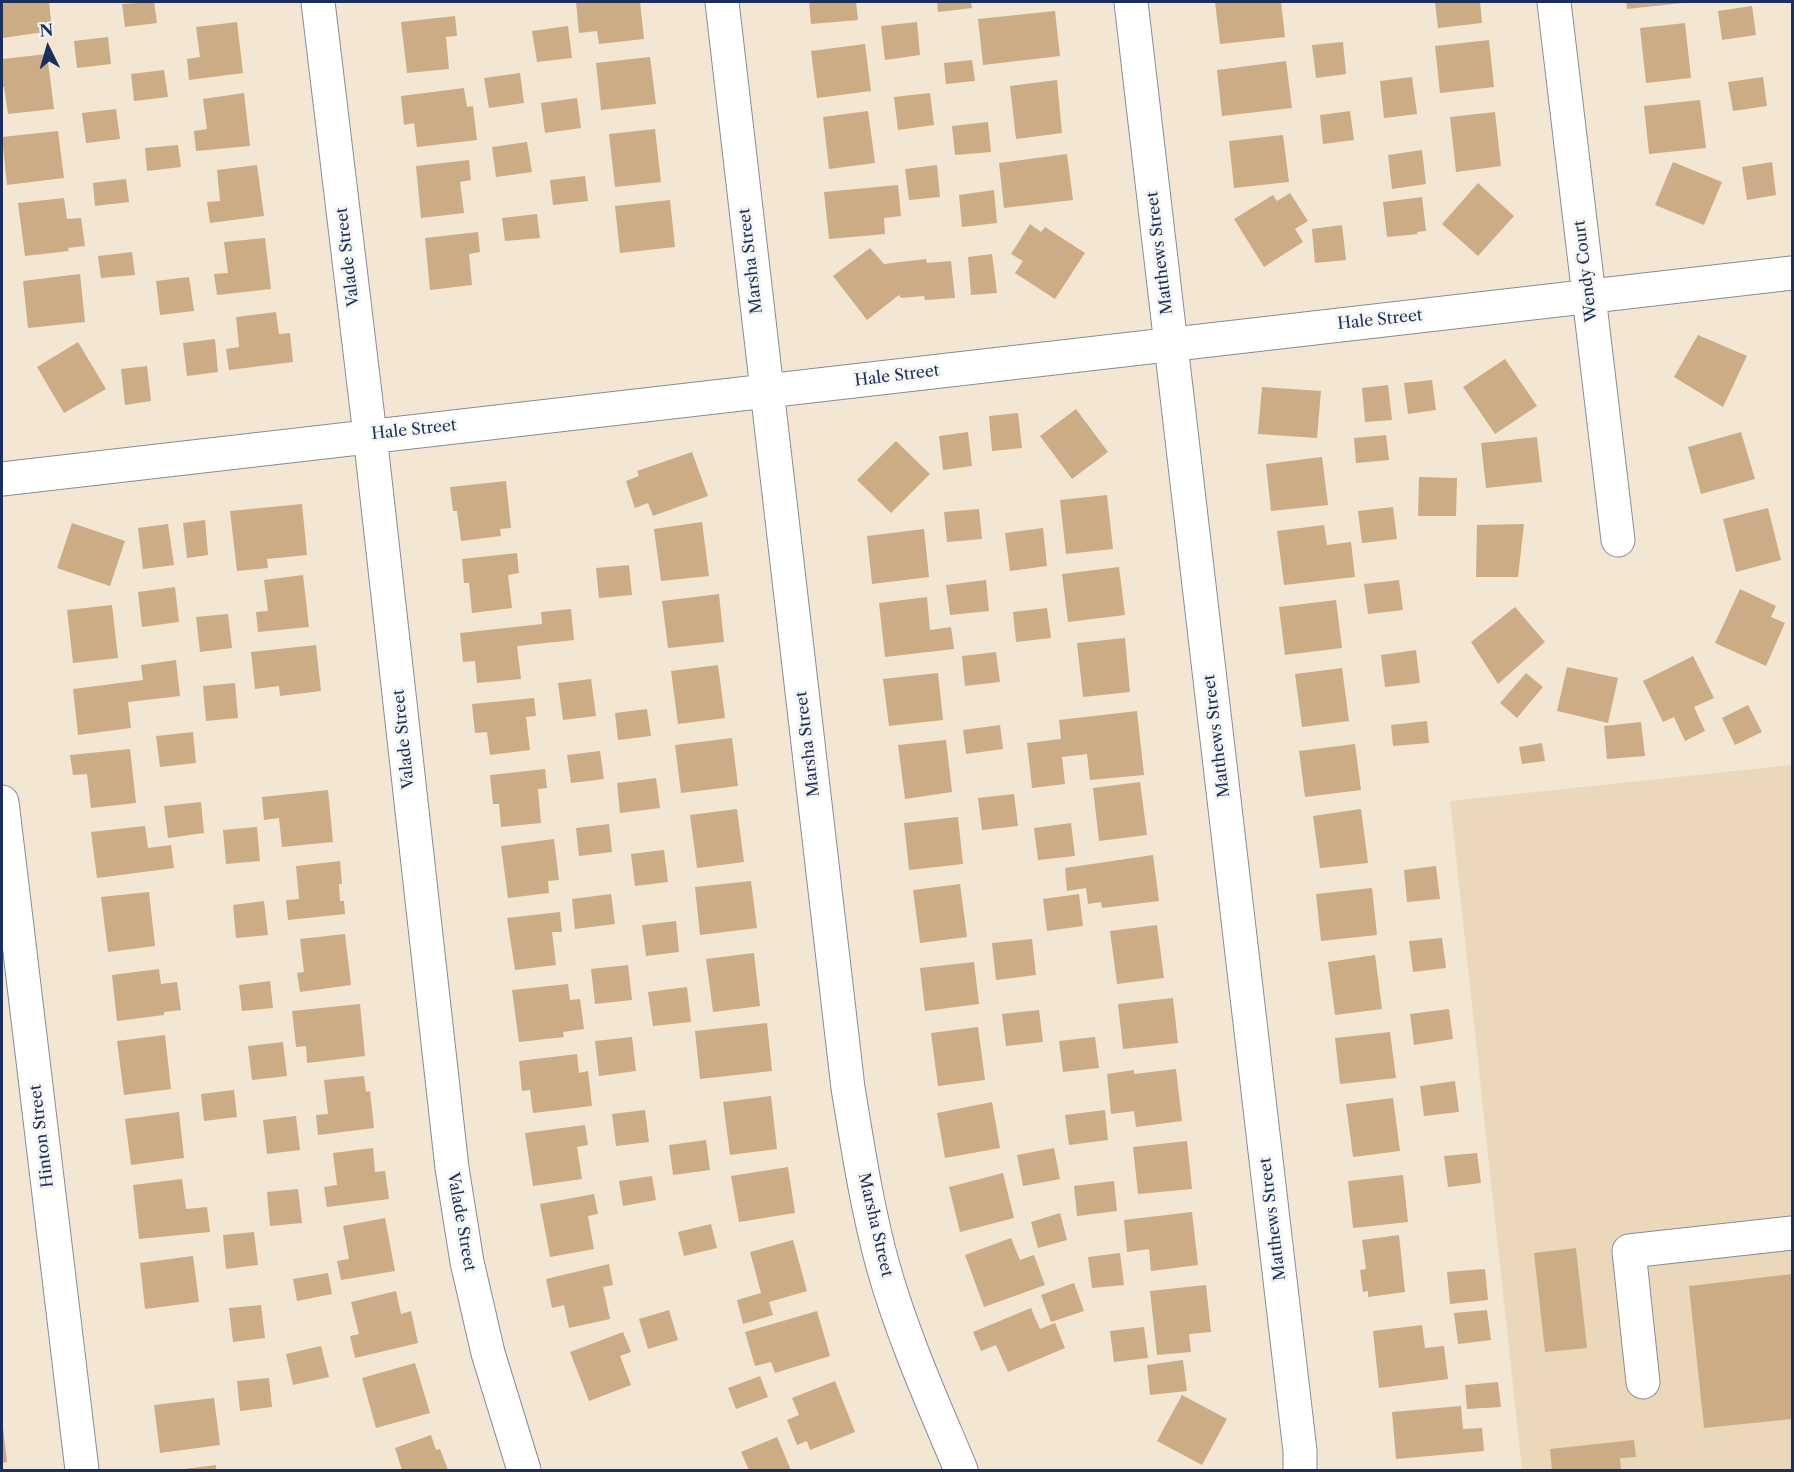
<!DOCTYPE html>
<style>
body{margin:0}
#map{position:relative;width:1794px;height:1472px;overflow:hidden;background:#f3e7d3;font-family:"Libre Caslon Text",serif}
canvas{display:block}
.frame{position:absolute;inset:0;border:3px solid #1b2f5e;pointer-events:none}
.north{position:absolute;left:18px;top:18px;width:60px;height:60px;-webkit-text-stroke:4px #f6f6f2;paint-order:stroke;rotate:355deg;font-size:16px;font-weight:700;line-height:24px;text-align:center;color:#1b2f5e}
.north::after{content:'';display:block;margin:auto;width:21px;height:27px;background:#1b2f5e;clip-path:polygon(50% 0,100% 100%,50% 72%,0 100%)}
</style>
<div id="map">
<canvas width="1794" height="1472"></canvas>
<div class="frame"></div>
<div class="north">N</div>
</div>
<script>
const ctx = document.querySelector('canvas').getContext('2d');
ctx.lineJoin = 'round';
function fillPath(path, color) { ctx.fillStyle = color; ctx.fill(path, 'evenodd'); }
function stroke(path, color, width, dash) { ctx.strokeStyle = color; ctx.lineWidth = width; ctx.lineCap = dash ? 'butt' : 'round'; ctx.setLineDash(dash || []); ctx.stroke(path); }
function drawText(font, color, halo, rows, align = 'center') {
  ctx.font = font + ' "Libre Caslon Text",serif'; ctx.lineWidth = 6; ctx.setLineDash([]); ctx.textBaseline = 'middle'; ctx.strokeStyle = halo; ctx.fillStyle = color; for (const [text, x, y, turn = 0] of rows) {
    ctx.save(); ctx.translate(x, y); ctx.rotate((+turn || 0) * Math.PI / 180); ctx.textAlign = isNaN(turn) ? turn : align; if (halo) ctx.strokeText(text, 0, 0); ctx.fillText(text, 0, 0); ctx.restore();
  }
}
const built = new Path2D(`
 M1792 765V1470H1522L1450 801Z`);
const building = new Path2D(`
 M2 2H49L52 31 2 38Z
 M154 2 157 23 125 27 122 4Z
 M576 2H640L644 39 599 44 597 31 579 33Z
 M809 2H856L858 20 811 24Z
 M937 2H971L972 8 938 12Z
 M1215 2H1281L1285 37 1220 44Z
 M1435 2H1480L1482 23 1438 28Z
 M1626 2H1683V3L1627 9Z
 M1752 6 1756 35 1722 40 1718 11Z
 M1055 11 1060 56 983 65 978 19Z
 M455 16 457 36 446 37 449 69 407 73 401 22Z
 M237 22 243 73 189 80 187 59 200 57 196 27Z
 M917 22 920 55 885 60 881 26Z
 M1685 23 1691 78 1646 83 1640 28Z
 M568 26 572 58 537 62 532 31Z
 M108 37 111 64 77 68 74 41Z
 M1489 40 1494 87 1440 93 1435 46Z
 M1343 42 1346 74 1316 78 1312 45Z
 M865 44 871 91 817 98 811 51Z
 M47 54 54 109 8 114 4 87H2V59Z
 M650 57 656 104 601 110 596 63Z
 M972 60 975 81 946 84 944 63Z
 M1286 61 1292 108 1222 116 1217 70Z
 M164 70 168 97 134 101 131 74Z
 M520 73 524 103 489 108 484 78Z
 M1412 77 1417 114 1384 118 1380 81Z
 M1763 77 1767 106 1733 111 1728 82Z
 M1057 80 1062 133 1016 139 1010 86Z
 M464 88 467 107 473 106 477 140 417 147 414 123 404 125 401 96Z
 M244 93 250 146 196 151 194 131 207 129 203 99Z
 M930 93 934 125 898 130 894 97Z
 M577 98 581 128 545 133 541 103Z
 M1700 100 1706 148 1649 154 1644 106Z
 M116 109 120 139 86 143 82 113Z
 M868 111 875 163 829 169 823 117Z
 M1350 111 1354 140 1323 144 1320 115Z
 M1495 112 1501 166 1456 172 1450 117Z
 M988 122 991 152 955 155 952 126Z
 M655 129 661 182 615 187 609 134Z
 M58 131 64 178 7 185 2 137Z
 M1283 135 1289 182 1234 188 1229 141Z
 M527 142 532 172 496 177 492 147Z
 M178 145 181 167 147 171 145 148Z
 M1422 150 1426 184 1392 189 1388 155Z
 M1067 154 1073 200 1004 208 999 163Z
 M469 160 471 180 460 182 464 213 421 218 416 166Z
 M1673 162 1722 182 1704 225 1655 205Z
 M1772 162 1776 195 1747 200 1742 167Z
 M257 165 264 216 210 223 207 202 220 201 217 170Z
 M937 165 940 197 909 200 905 169Z
 M585 176 588 201 553 205 550 180Z
 M126 179 129 202 95 206 93 183Z
 M1478 183 1514 216 1478 256 1442 224Z
 M898 185 901 216 884 218 885 234 829 239 824 192Z
 M994 190 997 223 962 227 959 195Z
 M1290 193 1308 221 1295 229 1303 242 1264 267 1234 219 1273 195 1277 201Z
 M1422 197 1426 231 1417 232 1418 234 1387 237 1383 202Z
 M64 198 67 219 81 218 85 246 68 248 69 251 25 256 18 203Z
 M670 200 675 247 620 253 615 206Z
 M537 214 540 238 505 241 502 218Z
 M1030 224 1041 232 1045 227 1085 253 1055 299 1015 273 1023 261 1011 254Z
 M1342 225 1346 260 1315 263 1312 229Z
 M478 232 480 252 469 254 472 285 430 290 425 238Z
 M265 238 271 289 217 295 214 274 228 273 224 242Z
 M870 248 884 264 926 259 927 263 951 261 955 298 925 300 924 296 901 298 899 295 867 320 833 276Z
 M132 252 135 275 101 278 98 256Z
 M992 254 997 293 971 295 968 257Z
 M80 274 85 322 28 328 23 281Z
 M189 277 194 311 160 315 156 281Z
 M276 312 279 334 290 333 293 362 229 370 226 349 239 347 236 317Z
 M1698 335 1747 356 1723 407 1674 377Z
 M215 339 218 372 187 376 183 343Z
 M78 342 106 389 64 413 37 367Z
 M1505 359 1537 406 1495 434 1463 387Z
 M147 366 151 401 125 405 121 369Z
 M1432 380 1436 410 1408 414 1404 383Z
 M1388 385 1392 420 1365 422 1362 388Z
 M1262 387 1321 391 1317 438 1258 434Z
 M1076 409 1108 452 1072 479 1040 436Z
 M1018 413 1022 448 992 451 989 416Z
 M968 432 972 466 943 470 939 436Z
 M1741 432 1755 479 1701 494 1688 447Z
 M1386 435 1389 460 1356 463 1354 438Z
 M1537 437 1542 482 1486 488 1481 443Z
 M896 441 930 474 891 513 857 480Z
 M692 452 708 496 653 516 648 503 635 508 626 481 639 476 637 471Z
 M1322 457 1328 505 1271 511 1266 464Z
 M1419 477 1457 478 1456 516H1418Z
 M506 481 511 528 500 529 501 536 461 541 457 511H453L450 487Z
 M1107 495 1113 549 1066 554 1060 500Z
 M302 504 307 555 267 559 268 568 237 571 230 511Z
 M1393 507 1397 539 1362 543 1358 511Z
 M1768 508 1781 560 1736 572 1723 519Z
 M979 509 982 539 947 542 944 512Z
 M205 520 208 555 187 558 183 523Z
 M702 522 709 576 661 581 654 529Z
 M72 523 125 541 110 586 57 568Z
 M168 524 174 565 143 569 138 528Z
 M1524 524 1518 577H1476L1477 525Z
 M1324 525 1327 545 1351 542 1355 577 1284 585 1277 531Z
 M1043 528 1047 566 1010 571 1005 533Z
 M924 529 929 577 872 584 867 536Z
 M517 553 519 573 508 575 512 608 472 613 469 583H464L462 559Z
 M629 565 632 595 599 598 596 568Z
 M1119 567 1125 615 1068 622 1062 574Z
 M303 575 309 627 258 632 256 612 268 611 264 580Z
 M986 580 989 611 950 615 946 585Z
 M1399 580 1403 610 1368 614 1364 584Z
 M175 587 179 622 142 627 138 592Z
 M1740 589 1776 606 1771 617 1785 623 1766 666 1715 643Z
 M719 594 724 642 668 648 662 601Z
 M927 597 930 630 951 627 954 649 885 657 879 603Z
 M1336 600 1342 648 1285 655 1279 607Z
 M112 605 118 658 73 663 67 610Z
 M1515 607 1545 642 1498 684 1471 642Z
 M1047 608 1051 638 1016 642 1013 612Z
 M571 609 574 640 517 646 521 679 477 683 475 661 463 662 460 633 542 624 541 612Z
 M228 614 232 648 200 652 196 617Z
 M1125 638 1130 692 1083 697 1077 643Z
 M316 645 321 691 280 696 279 686 255 689 251 652Z
 M1416 650 1420 683 1385 687 1381 655Z
 M996 652 1000 682 965 686 962 656Z
 M1693 656 1714 698 1694 707 1705 731 1685 741 1674 717 1663 722 1643 681Z
 M176 660 180 696 128 702 131 728 78 735 73 689 143 680 141 665Z
 M718 665 725 718 678 724 671 671Z
 M1567 667 1618 678 1608 723 1557 711Z
 M1342 668 1349 721 1302 727 1295 674Z
 M938 673 943 720 889 726 883 679Z
 M1526 673 1543 687 1517 718 1500 703Z
 M591 679 596 716 563 720 558 683Z
 M235 683 238 718 206 721 203 686Z
 M534 698 536 716 526 717 530 750 490 755 487 732 475 733 472 704Z
 M1748 705 1762 732 1735 745 1722 718Z
 M647 709 651 736 618 740 615 713Z
 M1137 711 1144 775 1090 780 1087 754 1062 757 1065 784 1032 788 1027 743 1061 739 1059 720Z
 M1427 721 1429 743 1393 746 1391 725Z
 M1641 722 1645 756 1607 759 1604 726Z
 M1000 725 1003 749 966 754 963 730Z
 M193 732 196 763 160 767 156 736Z
 M732 738 738 786 681 793 675 745Z
 M946 740 952 792 905 799 898 745Z
 M1542 743 1545 761 1522 764 1519 747Z
 M1355 744 1361 790 1305 797 1299 751Z
 M130 749 136 803 91 808 87 774 73 775 70 755Z
 M600 751 604 779 571 783 567 755Z
 M545 769 547 788 538 789 541 823 501 827 499 804H493L490 775Z
 M656 778 660 808 620 813 617 783Z
 M1140 782 1147 835 1099 841 1093 788Z
 M328 790 333 842 282 847 279 818 264 820 262 797Z
 M1014 794 1018 826 982 830 978 798Z
 M201 802 204 833 168 838 164 806Z
 M737 809 744 862 697 868 690 815Z
 M1361 809 1368 863 1320 868 1313 816Z
 M958 817 963 864 909 870 904 823Z
 M1071 823 1075 856 1038 860 1034 828Z
 M609 824 612 852 579 856 576 828Z
 M145 826 148 848 171 845 174 868 97 878 91 832Z
 M257 827 260 861 226 864 223 830Z
 M554 839 559 880 548 881 549 893 508 898 501 846Z
 M664 850 668 882 635 886 631 854Z
 M1153 855 1159 901 1102 908 1101 902 1088 904 1086 888 1067 891 1065 868Z
 M340 861 342 884H339L340 901H344L345 914 288 920 286 900 299 899 296 866Z
 M1436 866 1440 899 1407 902 1404 870Z
 M751 881 757 928 700 935 695 887Z
 M960 884 967 937 920 943 913 890Z
 M1372 888 1377 935 1321 941 1316 894Z
 M149 892 155 946 108 952 101 897Z
 M611 894 615 924 575 929 572 899Z
 M1079 894 1083 926 1047 931 1043 899Z
 M264 901 268 935 236 938 233 905Z
 M560 912 562 932H552L556 965 515 970 507 918Z
 M676 921 679 952 646 956 642 925Z
 M1157 925 1164 978 1117 984 1110 931Z
 M345 934 351 985 300 992 297 973 304 972 300 939Z
 M1442 938 1446 968 1413 972 1409 941Z
 M1032 939 1036 975 996 980 992 943Z
 M754 953 760 1006 713 1012 706 959Z
 M1375 955 1382 1009 1335 1015 1328 962Z
 M974 962 979 1004 925 1011 920 968Z
 M628 965 632 1000 595 1004 591 969Z
 M159 969 161 984 177 982 181 1010 164 1012V1015L117 1021 112 975Z
 M270 981 273 1008 242 1011 239 985Z
 M568 984 570 1000 580 999 584 1029 563 1032 564 1037 519 1042 512 990Z
 M687 987 691 1022 653 1026 648 992Z
 M1173 998 1178 1043 1123 1049 1118 1004Z
 M360 1004 365 1056 307 1063 306 1046 296 1047 292 1011Z
 M1449 1009 1453 1039 1414 1045 1410 1014Z
 M1039 1010 1043 1042 1006 1046 1002 1014Z
 M767 1023 772 1071 700 1079 695 1031Z
 M978 1027 985 1080 938 1086 931 1033Z
 M1390 1032 1396 1078 1340 1084 1335 1038Z
 M165 1035 171 1089 124 1095 117 1041Z
 M632 1037 636 1071 599 1076 595 1041Z
 M1095 1037 1099 1068 1063 1072 1059 1041Z
 M283 1042 287 1076 252 1080 248 1046Z
 M577 1054 579 1073 588 1071 592 1106 533 1113 530 1090 522 1091 519 1061Z
 M1176 1069 1182 1121 1136 1127 1134 1111 1111 1114 1107 1074 1134 1070V1074Z
 M364 1076 366 1092 370 1091 374 1128 318 1135 316 1115 328 1114 324 1080Z
 M1455 1081 1459 1112 1424 1116 1420 1086Z
 M234 1090 237 1117 204 1121 201 1094Z
 M771 1096 777 1149 730 1155 723 1102Z
 M1393 1098 1400 1151 1353 1157 1346 1104Z
 M992 1102 1000 1148 945 1158 937 1113Z
 M645 1110 649 1142 616 1146 612 1114Z
 M1105 1110 1108 1140 1069 1145 1065 1115Z
 M179 1112 184 1158 131 1165 125 1119Z
 M296 1116 300 1150 267 1154 263 1120Z
 M585 1125 588 1145 577 1147 582 1179 533 1186 525 1133Z
 M706 1140 710 1170 673 1175 669 1145Z
 M1187 1141 1192 1189 1138 1194 1133 1147Z
 M373 1148 375 1172 385 1171 389 1199 327 1207 324 1187 337 1185 333 1153Z
 M1054 1148 1060 1179 1023 1186 1017 1155Z
 M1477 1153 1481 1183 1448 1187 1444 1156Z
 M788 1167 795 1213 739 1222 731 1176Z
 M1003 1173 1014 1218 960 1232 949 1187Z
 M1403 1175 1408 1222 1353 1228 1348 1181Z
 M652 1176 656 1200 623 1206 619 1181Z
 M182 1179 186 1209 207 1207 210 1232 139 1239 133 1185Z
 M1114 1181 1117 1211 1077 1216 1074 1186Z
 M298 1189 302 1223 270 1226 267 1192Z
 M594 1194 598 1214 588 1216 594 1249 550 1257 540 1204Z
 M1192 1212 1198 1265 1151 1271 1149 1249 1127 1252 1124 1220Z
 M1060 1213 1067 1240 1038 1248 1031 1222Z
 M385 1218 395 1271 341 1280 337 1261 349 1259 343 1226Z
 M711 1224 717 1248 684 1256 678 1232Z
 M254 1232 258 1265 226 1269 223 1235Z
 M1399 1235 1405 1292 1368 1297V1291L1363 1292 1360 1270 1366 1269 1362 1240Z
 M1011 1238 1020 1260 1034 1255 1045 1285 984 1307 965 1255Z
 M793 1240 807 1291 769 1302 773 1315 743 1324 737 1300 761 1293 750 1252Z
 M1576 1248 1587 1348 1545 1352 1534 1253Z
 M1120 1253 1124 1285 1092 1288 1088 1257Z
 M193 1256 199 1302 145 1309 140 1263Z
 M609 1264 613 1285 603 1287 610 1319 569 1328 564 1305 552 1308 546 1279Z
 M1485 1269 1488 1300 1450 1304 1447 1272Z
 M328 1273 332 1294 297 1301 293 1279Z
 M1792 1274V1419L1704 1428 1689 1286Z
 M1074 1283 1084 1311 1051 1322 1041 1295Z
 M1206 1285 1211 1332 1189 1334 1191 1352 1157 1355 1150 1291Z
 M396 1291 401 1314 411 1311 418 1343 355 1358 350 1336 359 1334 351 1302Z
 M261 1305 265 1338 233 1342 229 1308Z
 M1031 1308 1040 1329 1055 1323 1065 1348 1008 1372 996 1345 981 1351 973 1332Z
 M669 1310 678 1340 648 1349 639 1319Z
 M1487 1310 1491 1340 1458 1344 1454 1313Z
 M817 1311 830 1356 775 1373 771 1362 755 1366 745 1332Z
 M1422 1325 1425 1348 1444 1346 1448 1379 1379 1388 1373 1331Z
 M1144 1327 1148 1358 1114 1362 1110 1331Z
 M623 1332 631 1352 620 1356 631 1385 589 1401 570 1352Z
 M321 1346 329 1377 293 1385 286 1354Z
 M1183 1360 1187 1391 1150 1395 1147 1365Z
 M415 1363 430 1413 376 1428 362 1378Z
 M760 1376 768 1397 736 1409 728 1388Z
 M269 1378 272 1407 240 1411 237 1381Z
 M835 1381 855 1432 810 1450 807 1441 797 1445 787 1420 799 1415 792 1398Z
 M1498 1382 1501 1407 1467 1409 1465 1385Z
 M1182 1395 1227 1419 1202 1465 1157 1441Z
 M214 1398 220 1445 160 1453 154 1405Z
 M1461 1406 1463 1429 1482 1428 1484 1451 1396 1459 1392 1412Z
 M2 1427H3L7 1462 2 1463Z
 M431 1435 436 1450 440 1449 448 1470H402L395 1448Z
 M777 1437 791 1470H749L741 1452Z
 M1634 1440 1636 1457 1620 1458 1621 1470H1552L1550 1449Z
 M216 1465V1470H184V1469Z`);
const minor = new Path2D(`
 M318 2 370 435 452 1168 467 1262 488 1353 524 1470
 M722 2 848 1088C858 1148 867 1208 883 1266 903 1337 933 1403 961 1470
 M1131 2 1300 1451V1470
 M1554 2 1618 540
 M2 479 1792 273
 M2 802 82 1470
 M1643 1382 1629 1251 1792 1233`);
const streetNames = [
 ["Matthews Street",1160,253,-97],
 ["Valade Street",348,257,-97],
 ["Marsha Street",751,261,-97],
 ["Wendy Court",1586,271,-97],
 ["Hale Street",1380,320,-6],
 ["Hale Street",897,376,-7],
 ["Hale Street",414,430,-6],
 ["Matthews Street",1217,736,-97],
 ["Valade Street",404,739,-96],
 ["Marsha Street",808,744,-97],
 ["Hinton Street",42,1136,-97],
 ["Matthews Street",1273,1219,-97],
 ["Valade Street",461,1222,80],
 ["Marsha Street",875,1225,77]
];
fillPath(built, '#ebd8ba');
fillPath(building, '#ccac84');
stroke(minor, '#878b98', 35);
stroke(minor, '#fff', 33);
drawText('16px', '#1b2f5e', '#f6f6f2', streetNames);
</script>
